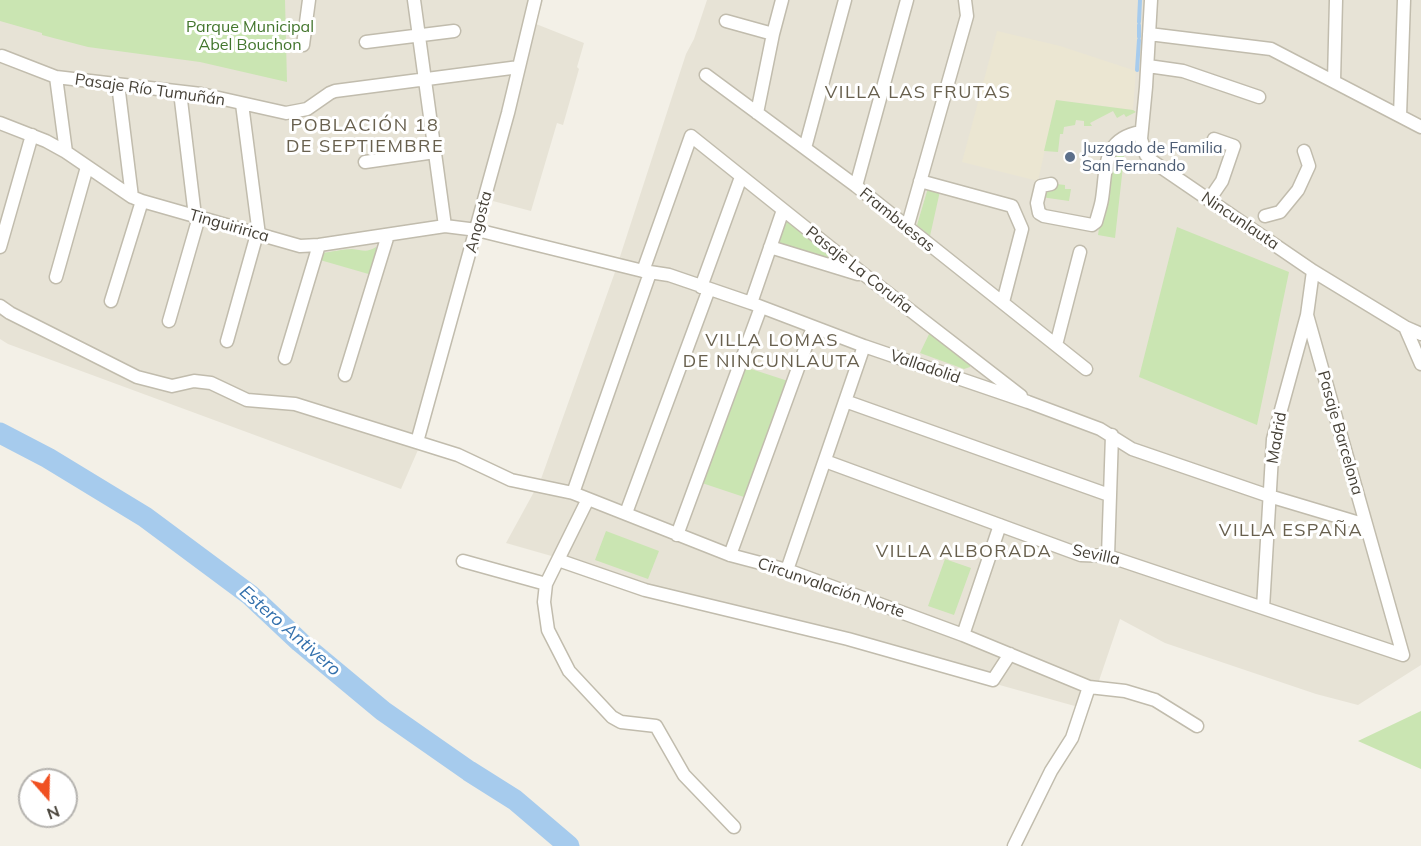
<!DOCTYPE html>
<meta charset="utf-8">
<style>
body{margin:0}
#map{position:relative;width:1421px;height:846px;overflow:hidden;background:#f3f0e7;font-family:Mulish,sans-serif}
canvas{display:block}
.north{position:absolute;left:18px;top:768px;width:60px;height:60px;box-sizing:border-box;background:#fff;border:2px solid #b5b3af;border-radius:50%;rotate:160deg;font-size:16px;font-weight:700;line-height:24px;text-align:center;color:#464137}
.north::after{content:'';display:block;margin:auto;width:21px;height:27px;background:#f05021;clip-path:polygon(50% 0,100% 100%,50% 72%,0 100%)}
</style>
<div id="map">
<canvas width="1421" height="846"></canvas>
<div class="north">N</div>
</div>
<script>
const ctx = document.querySelector('canvas').getContext('2d');
ctx.lineJoin = 'round';
function fillPath(path, color) { ctx.fillStyle = color; ctx.fill(path, 'evenodd'); }
function stroke(path, color, width, dash) { ctx.strokeStyle = color; ctx.lineWidth = width; ctx.lineCap = dash ? 'butt' : 'round'; ctx.setLineDash(dash || []); ctx.stroke(path); }
function drawText(font, color, halo, rows, align = 'center') {
  ctx.font = font + ' Mulish,sans-serif'; ctx.lineWidth = 6; ctx.setLineDash([]); ctx.textBaseline = 'middle'; ctx.strokeStyle = halo; ctx.fillStyle = color; for (const [text, x, y, turn = 0] of rows) {
    ctx.save(); ctx.translate(x, y); ctx.rotate((+turn || 0) * Math.PI / 180); ctx.textAlign = isNaN(turn) ? turn : align; if (halo) ctx.strokeText(text, 0, 0); ctx.fillText(text, 0, 0); ctx.restore();
  }
}
const residential = new Path2D(`
 M0 0H543L536 24 584 43 577 67 579 69 563 125 557 123 531 211 489 200 424 436 401 489 8 344 0 339Z
 M707 0H1421V665L1358 705 1316 694 1165 643 1120 619 1089 710 599 573 555 557 506 543 541 479 615 272 686 54 694 39Z`);
const education = new Path2D(`
 M997 31 1060 46 1136 71 1133 110 1056 100 1038 181 962 162Z`);
const green = new Path2D(`
 M0 0H285L287 82 200 62 88 47 42 35V33L0 21Z
 M1056 100 1133 110 1136 112 1126 117 1124 114 1117 118 1113 111 1090 123 1092 126H1084V121L1076 120 1075 125 1064 127 1063 134H1060L1058 152 1044 151Z
 M1126 139 1115 238 1098 235 1109 160Z
 M1056 184 1065 185V189H1071L1069 201 1041 197 1042 192 1052 190Z
 M928 188 940 191 930 236 917 225Z
 M789 221 829 252 827 260 781 244 779 240 785 222Z
 M1177 227 1289 272 1257 425 1139 377Z
 M376 247 377 254 372 275 320 260 322 253C331 252 343 249 352 249 362 250 367 253 376 247Z
 M930 332 970 364V367L964 369 920 353Z
 M742 366 788 381 747 498 699 482Z
 M606 531 659 551 648 579 595 560Z
 M945 559 971 568 954 615 928 606Z
 M1421 711V769L1358 741Z`);
const stream = new Path2D(`
 M1139 22 1140 0
 M1139 37V25
 M1137 70 1139 40`);
const river = new Path2D(`
 M0 433 48 458 145 517 250 595 300 642 383 711 469 771 515 800 569 846`);
const minor = new Path2D(`
 M414 0 445 226
 M1151 0 1146 87 1141 139 1146 155 1152 161 1313 271 1405 327 1421 334
 M726 21 773 34
 M1149 34 1271 49 1421 127
 M366 42 454 31
 M303 45 309 0
 M2 56 56 77 201 94 286 113 307 109 330 93 335 91 519 67
 M1148 66 1183 71 1259 97
 M706 75 856 186 1086 369
 M56 77 66 152
 M1334 81 1336 0
 M118 84 132 197
 M180 92 195 216
 M242 104 259 235
 M757 113 773 34 782 0
 M1400 116 1404 0
 M0 123 46 141 66 152 132 197 142 201 300 246 319 245 445 226 477 230 643 271 669 275 751 303 864 346 1028 402 1100 429 1132 449 1269 496 1366 525
 M805 148 845 0
 M365 162 435 152
 M920 181 1012 206 1022 229 1003 302
 M1051 184 1041 186 1037 203 1039 213 1044 216 1092 225 1096 222C1098 214 1101 206 1102 199 1107 166 1102 139 1141 132
 M856 186 907 0
 M1209 200 1222 181 1234 146 1214 139
 M1265 216 1280 212 1298 190 1309 166 1304 151
 M907 228 967 16 965 0
 M0 247 32 135
 M770 247 858 274
 M643 271 691 136 866 276 1021 396
 M56 277 87 167
 M701 287 741 177
 M111 301 142 201
 M751 303 783 210
 M0 306 10 313 137 377 172 386 194 381 211 383 247 400 295 404 458 455 511 480 573 493 730 555 787 570 963 635 1089 687 1125 691 1155 700 1197 726
 M1307 315 1403 655
 M169 321 199 217
 M1405 327 1421 364
 M227 341 257 234
 M1056 345 1080 252
 M285 358 319 245
 M345 375 388 235
 M845 401 1109 495
 M417 442 508 113 535 0
 M825 461 1081 555 1108 556 1403 655
 M573 493 650 273
 M588 499 546 584 544 602 548 630 569 671 612 717 621 722 656 726 684 775 734 827
 M626 513 709 289
 M677 535 761 307
 M730 555 813 327
 M1108 556 1112 435
 M558 560 645 590 848 639 993 680 1010 654
 M463 561 546 584
 M787 570 864 346
 M1263 608 1273 439 1307 315 1313 271
 M963 635 1000 525
 M1014 846 1051 771 1072 738 1089 687`);
const markers = [
 [1070,157,6,"#5c6f8a"]
];
const parkNames = [
 ["Parque Municipal",250,27],
 ["Abel Bouchon",250,45]
];
const streetNames = [
 ["Pasaje Río Tumuñán",150,90,8],
 ["Frambuesas",897,220,39],
 ["Nincunlauta",1240,221,34],
 ["Angosta",479,222,-75],
 ["Tinguiririca",229,226,16],
 ["Pasaje La Coruña",859,270,38],
 ["Valladolid",925,367,19],
 ["Pasaje Barcelona",1340,433,74],
 ["Madrid",1277,438,-80],
 ["Sevilla",1096,555,12],
 ["Circunvalación Norte",831,588,19]
];
const serviceNames = [
 ["Juzgado de Familia",1082,148],
 ["San Fernando",1082,166]
];
const neighbourhoodNames = [
 ["VILLA LAS FRUTAS",918,93],
 ["POBLACIÓN 18",365,126],
 ["DE SEPTIEMBRE",365,147],
 ["VILLA LOMAS",772,341],
 ["DE NINCUNLAUTA",772,362],
 ["VILLA ESPAÑA",1291,531],
 ["VILLA ALBORADA",964,552]
];
const waterNames = [
 ["Estero Antivero",290,631,41]
];
fillPath(residential, '#e7e3d6');
fillPath(education, '#ebe6d2');
fillPath(green, '#cae5b2');
stroke(stream, '#a6cbed', 4);
stroke(river, '#a6cbed', 21);
stroke(minor, '#c1bcad', 15);
stroke(minor, '#fff', 12);
for (const [x, y, r, color] of markers) { const dot = new Path2D(); dot.arc(x, y, r, 0, 2 * Math.PI); ctx.fillStyle = color; ctx.fill(dot); stroke(dot, '#fff', 2); }
drawText('16px', '#42752c', '#fff', parkNames);
drawText('16px', '#464137', '#fff', streetNames);
drawText('16px', '#4e5e75', '#fff', serviceNames, 'left');
ctx.letterSpacing = '1.5px';
drawText('18px', '#68604e', '#fff', neighbourhoodNames);
ctx.letterSpacing = '0px';
drawText('italic 18px', '#3471ad', '#fff', waterNames);
</script>
